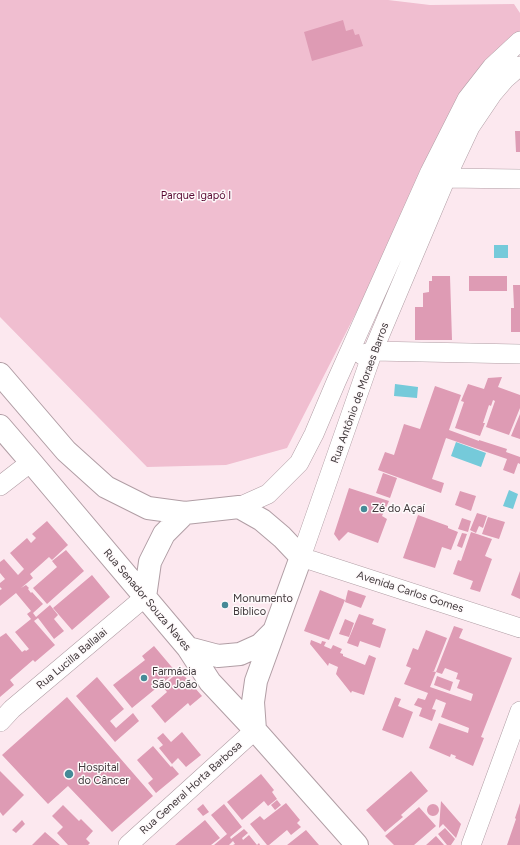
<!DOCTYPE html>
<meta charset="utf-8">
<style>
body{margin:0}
canvas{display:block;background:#fce8ef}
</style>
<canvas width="520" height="845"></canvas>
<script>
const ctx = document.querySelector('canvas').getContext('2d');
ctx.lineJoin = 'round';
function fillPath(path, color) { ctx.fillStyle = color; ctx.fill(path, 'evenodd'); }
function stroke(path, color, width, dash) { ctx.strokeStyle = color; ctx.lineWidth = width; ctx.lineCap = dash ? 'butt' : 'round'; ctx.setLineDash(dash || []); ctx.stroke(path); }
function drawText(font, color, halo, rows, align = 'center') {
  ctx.font = font + ' Figtree,sans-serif'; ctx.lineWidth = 3; ctx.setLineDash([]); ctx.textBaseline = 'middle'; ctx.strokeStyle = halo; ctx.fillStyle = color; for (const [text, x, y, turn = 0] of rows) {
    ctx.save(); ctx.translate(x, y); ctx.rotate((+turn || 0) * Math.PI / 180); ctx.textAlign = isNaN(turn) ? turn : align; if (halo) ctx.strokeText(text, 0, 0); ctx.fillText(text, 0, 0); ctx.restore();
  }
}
const green = new Path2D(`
 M0 0H388L430 5 514 4 520 13V32L503 50 406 215 287 448 226 465 147 467 0 317Z`);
const water = new Path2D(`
 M494 245H508V258H494Z
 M395 384 418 387 417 398 394 396Z
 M456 442 486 453 481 467 451 456Z
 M509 490 518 494 513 509 503 506Z`);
const building = new Path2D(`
 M343 20 346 31 353 29 355 35 359 34 363 46 312 61 304 32Z
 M515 131H520V152H516Z
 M432 276H450L452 340H415V307H423V293L429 292V281H432Z
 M469 276H507V291H469Z
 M513 285H520V332H511V308H514Z
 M502 377 498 387 520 395V408L509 435 486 427 495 401 493 400 491 406 489 405 483 423H485L480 436 455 428 464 402 461 401 468 384 484 389 488 378Z
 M435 386 461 395 449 430 479 441V440L507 449 506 452 520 457V464L518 463 514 474 503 470 507 459 446 438 432 479 444 483 441 493 378 470 385 452 394 455 404 424 420 429Z
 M520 414V439L511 436Z
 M383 473 397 478 390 498 376 493Z
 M349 488 389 501 382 516 387 519 378 543 348 532 339 541 334 534Z
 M460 491 476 496 471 511 455 505Z
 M477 513 487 516 483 528 479 526 476 533 470 530Z
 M418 515 448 526V528L458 532 451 550 442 547 435 568 403 558Z
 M488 517 505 522 499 539 482 534Z
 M462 518 471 521 468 532 458 529Z
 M47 521 68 545 52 560 49 557 30 574 33 578 21 588 26 585 29 588 28 589 31 593 32 592 43 604 33 613 36 617 50 605 58 615 54 619 64 631 54 639 38 618 34 621 55 645 35 662 33 660 10 680 14 685 0 697V637L6 633 22 652 25 650 26 651 29 649 15 632 31 619 27 614 31 611 16 593 0 606V590L2 589 0 587V583L5 579 0 573V562L4 559 18 575 24 569 10 553 27 538 31 543 36 538 32 534Z
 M471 532 492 539 485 556 492 559 480 592 470 589 473 581 453 574 458 560 461 561Z
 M462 533 467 534 462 548 457 546Z
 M66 550 84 571 47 604 33 588 57 567 52 561Z
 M520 571V599L511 595Z
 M92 575 110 597 72 630 53 608Z
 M320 590 345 600 329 640 304 631Z
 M348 590 366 596 361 608 345 602Z
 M359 614 374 619 372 624 386 629 380 648 360 641 358 647 347 643Z
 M345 619 354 623 349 637 339 634Z
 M454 626 463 629 459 638 512 658 481 737 484 738 473 766 455 758 456 756 451 754 450 757 429 748 439 723 468 733 469 728 441 717 446 703 436 699 432 709 436 710 432 721 419 716 422 708 414 705 418 698 425 700 428 693 404 684 411 668 406 666 413 648 418 650 426 630 447 638 434 671H432L436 672 430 687 471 701 473 694 457 688 460 680 456 679 458 673 445 668 442 674 436 672Z
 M311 640 321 644 322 641 326 642 324 646 331 649 333 645 342 649 340 653 343 654V656L365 665 369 655 376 658 364 695 352 691 351 693 336 674 338 667 329 663 328 666 310 644Z
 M154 646 176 672 132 708 113 685 145 660 142 656Z
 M180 671 202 696 190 706 188 703 165 723 151 706 167 692 162 686Z
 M437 676 453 682 450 691 434 685Z
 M97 677 124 709 110 721 116 728 133 713 139 721 115 742 76 696Z
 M67 697 153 796 112 832 68 786 48 804 2 755Z
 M395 697 401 699 398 706 413 712 403 738 382 730Z
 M182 732 201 755 186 767 178 758 172 764 159 748 163 745 157 738 163 733 171 742Z
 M153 746 171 767 172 766 179 774 156 793 148 783 153 779 137 760Z
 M0 771 24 795 3 816 0 812Z
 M411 771 428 791 401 815 403 817 385 832 366 810Z
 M261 774 274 790 272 792 277 799 268 806 264 801 242 820 227 802Z
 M277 800 281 805 275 810 271 805Z
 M441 801 461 824 456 838 443 824 439 828Z
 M286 803 300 820 297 823 301 827 291 835 287 830 269 845H267L250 824 260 816 264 820Z
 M520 803V845H507L516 819 515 818Z
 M427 810a6 6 0 1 1 12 0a6 6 0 1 1-12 0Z
 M203 804 209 812 203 816 197 809Z
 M224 804 242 827 230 837 231 839 244 829 248 833 242 838 243 840 249 835 257 845 259 843 260 845H233L235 844 233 841 229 845H214L227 834 211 815Z
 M63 805 79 821 81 819 93 831 86 839 90 843 88 845H68L57 833 63 827 52 816Z
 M419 807 436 826 414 845H394L385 836Z
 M22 820 25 824 16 833 12 830Z
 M205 820 220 838 211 845H175Z
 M445 828 455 839 451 845H447L438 834Z
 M306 830 319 845H287Z
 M45 832 60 845H32Z
 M436 836 444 845H426Z`);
const minor = new Path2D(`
 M520 66 505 79 493 93 470 127 446 178 373 351 301 557 520 628
 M442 169V172L446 178 520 179
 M362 355 373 351 520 354
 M0 486 31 462
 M239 507 268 494 299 463 314 434 336 382 430 172 467 99 492 67 520 41
 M0 722 12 709 145 597
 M128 845 255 730
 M471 845 520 711`);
const major = new Path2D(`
 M0 374 66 451 106 487 148 508 185 513 239 507 262 520 282 537 301 557 256 681 253 702 255 730
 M0 426 31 462 188 648 210 682 255 730 357 845
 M145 597 150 562 164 534 185 513
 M188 648 218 656 240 654 260 645 273 632`);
const markers = [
 [364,509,4,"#458a97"],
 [225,605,4,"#458a97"],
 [144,678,4,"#458a97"],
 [69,774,5,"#458a97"]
];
const parkNames = [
 ["Parque Igapó I",196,196]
];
const streetNames = [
 ["Rua Antônio de Moraes Barros",360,393,-70],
 ["Avenida Carlos Gomes",410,592,18],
 ["Rua Senador Souza Naves",147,600,50],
 ["Rua Lucilla Ballalai",72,659,-40],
 ["Rua General Horta Barbosa",191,788,-42]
];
const poiNames = [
 ["Zé do Açaí",372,509],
 ["Monumento",233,599],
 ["Bíblico",233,612],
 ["Farmácia",152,672],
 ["São João",152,685],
 ["Hospital",78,768],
 ["do Câncer",78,781]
];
fillPath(green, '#f0bed0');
fillPath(water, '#75cada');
fillPath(building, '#de9bb4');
stroke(minor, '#b19ea5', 20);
stroke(major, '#b19ea5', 24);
stroke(minor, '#fff', 19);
stroke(major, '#fff', 22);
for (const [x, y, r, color] of markers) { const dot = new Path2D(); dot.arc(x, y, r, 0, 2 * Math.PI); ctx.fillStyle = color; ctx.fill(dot); stroke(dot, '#fefafb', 1.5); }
drawText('11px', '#5a0b34', '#fefafb', parkNames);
drawText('11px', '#41393c', '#fefafb', streetNames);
drawText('11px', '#41393c', '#fefafb', poiNames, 'left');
</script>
